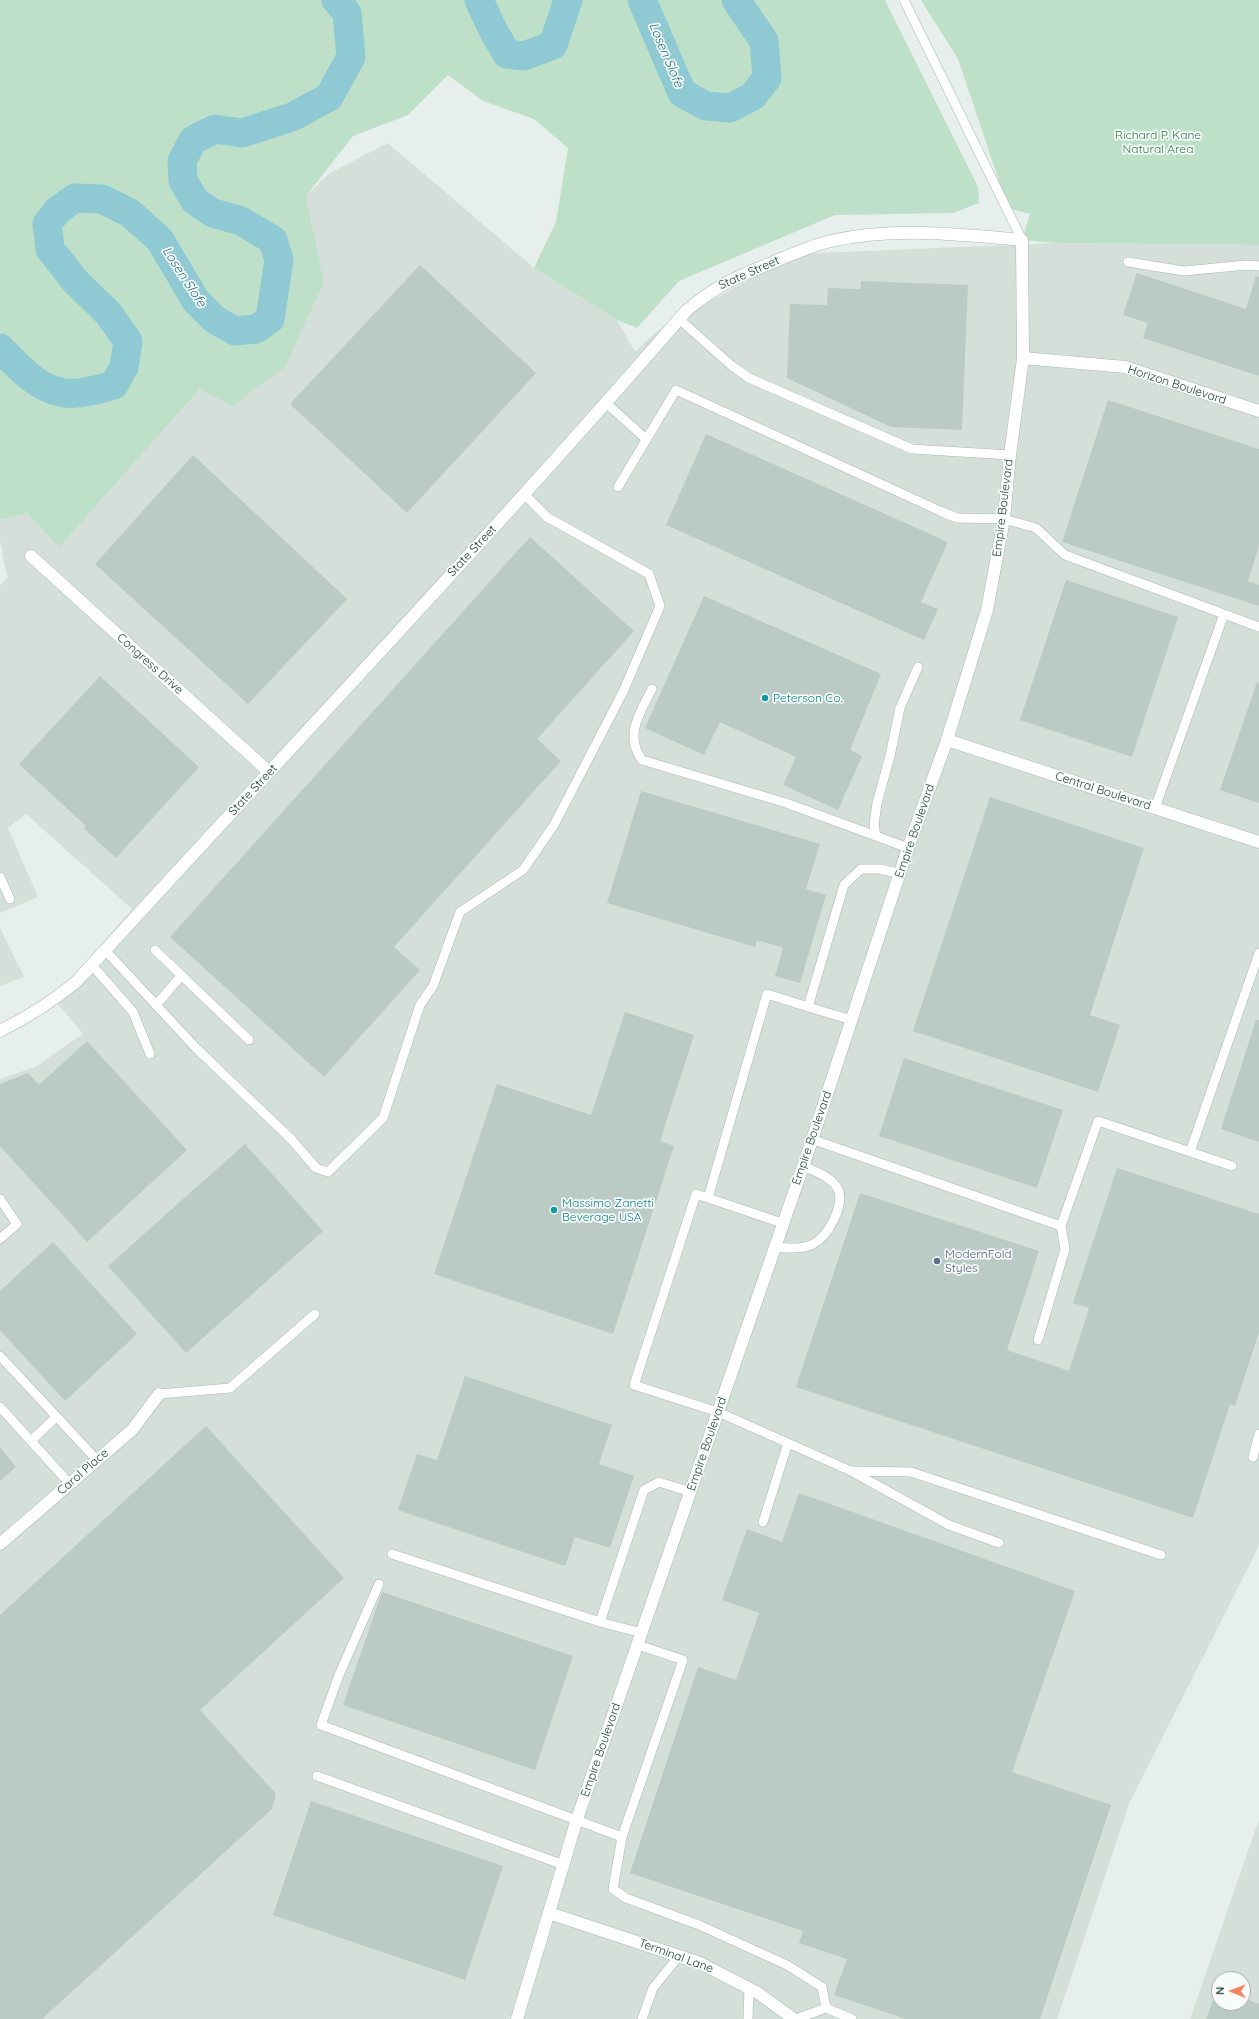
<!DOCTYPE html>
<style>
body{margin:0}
#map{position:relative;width:1259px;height:2019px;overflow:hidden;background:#e6efeb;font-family:Quicksand,sans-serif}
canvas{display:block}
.north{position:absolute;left:1211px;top:1971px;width:40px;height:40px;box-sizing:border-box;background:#f7fbf9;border:1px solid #a3b1ad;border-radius:50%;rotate:271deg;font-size:11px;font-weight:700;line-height:16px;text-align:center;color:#24423a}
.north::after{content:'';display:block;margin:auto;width:14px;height:18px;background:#f4845f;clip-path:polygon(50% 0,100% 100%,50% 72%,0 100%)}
</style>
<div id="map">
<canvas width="1259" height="2019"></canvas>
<div class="north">N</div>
</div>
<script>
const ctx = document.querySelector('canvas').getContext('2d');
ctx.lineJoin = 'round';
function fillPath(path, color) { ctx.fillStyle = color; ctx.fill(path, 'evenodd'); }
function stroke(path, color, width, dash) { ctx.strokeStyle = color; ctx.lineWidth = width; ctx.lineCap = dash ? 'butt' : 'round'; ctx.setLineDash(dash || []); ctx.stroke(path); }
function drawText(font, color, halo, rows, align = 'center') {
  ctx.font = font + ' Quicksand,sans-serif'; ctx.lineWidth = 3.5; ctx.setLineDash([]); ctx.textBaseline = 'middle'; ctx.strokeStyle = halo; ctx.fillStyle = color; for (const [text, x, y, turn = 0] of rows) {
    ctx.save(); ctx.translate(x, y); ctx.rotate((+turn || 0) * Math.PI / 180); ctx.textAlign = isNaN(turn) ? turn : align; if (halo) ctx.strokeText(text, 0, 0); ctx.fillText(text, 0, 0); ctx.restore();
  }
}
const built = new Path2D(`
 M388 143 534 268 617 320 635 352 657 331 794 254 1057 243 1259 245V1546L1129 1804 1057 2019H0V1079L35 1067 83 1034 54 999 132 909 26 814 8 828 38 897 0 913V585L7 578 0 540V520L27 513 59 546 200 389 324 282 306 196 330 173Z
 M0 928 24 977 0 986Z
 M1259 1819V2019H1190ZM1219 1979H1243V2003H1219Z`);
const green = new Path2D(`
 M0 0H885L978 187 979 203 953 213 835 215 679 281 637 328 617 320 534 268 556 222 568 148 534 119 483 101 448 75 408 115 353 136 306 196 324 282 285 367 232 406 200 389 59 547 27 513 0 520Z
 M921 0H1259V245L1057 243 1022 240 1030 214 1008 208 958 59Z`);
const river = new Path2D(`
 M479 0 494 32 507 54 524 56 553 45 568 0
 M642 0 682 93 706 106 730 108 753 96 767 78 764 41 736 0
 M0 348C18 366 38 390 65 393 81 395 100 389 114 385L124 367 128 341 108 313 76 282 50 249 47 224 58 210 75 198 102 199 130 213 160 240 196 301 214 319 235 331 256 329 270 319 279 260 273 240 241 221 213 213 195 201 183 181 182 161 193 140 215 129 242 133 292 117 329 97 351 57 347 13 336 0`);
const building = new Path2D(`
 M420 265 536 373 407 513 290 404Z
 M1137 273 1246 309 1256 276 1259 277V376L1143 338 1148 323 1123 315Z
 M861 281 968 285 962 430 891 427 787 378 790 304 827 305 828 288 861 289Z
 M1108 400 1259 449V546L1248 581 1259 585V606L1062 542Z
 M706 434 948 542 921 602 938 609 924 640 666 525Z
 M193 455 347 599 248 704 95 564Z
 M530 537 634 631 537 739 561 761 394 947 420 970 324 1077 170 937Z
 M1066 580 1178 617 1132 757 1020 720Z
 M704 596 881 674 850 750 862 756 838 810 783 785 796 757 720 722 704 755 645 728Z
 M100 676 199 767 116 858 84 829 86 826 19 764Z
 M1257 682 1259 683V803L1220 790Z
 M641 791 820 844 806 889 826 895 800 983 775 976 783 948 757 940 755 947 607 903Z
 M990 797 1144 848 1090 1015 1120 1025 1098 1092 913 1031Z
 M625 1012 694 1035 660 1141 674 1146 613 1334 434 1274 497 1084 591 1115Z
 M1256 1020H1259V1142L1221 1129Z
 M87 1041 187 1150 87 1242 0 1146V1084L28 1073 39 1085Z
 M904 1058 1063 1110 1037 1188 879 1136Z
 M245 1144 323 1231 186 1353 108 1266Z
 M1117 1168 1259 1214V1332L1235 1406 1230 1404 1193 1518 796 1387 860 1193 1039 1251 1007 1350 1069 1371 1089 1308 1073 1303Z
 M53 1242 137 1334 65 1401 0 1330V1291Z
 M465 1376 612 1425 599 1464 634 1476 610 1548 575 1537 565 1566 398 1510 417 1454 437 1460Z
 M206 1426 344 1578 200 1710 276 1794 272 1809 42 2019H0V1615Z
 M0 1447 16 1467 0 1481Z
 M799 1493 1075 1591 1012 1772 1111 1805 1040 2019H906L834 1995 847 1959 799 1943 803 1931 630 1873 698 1667 736 1680 759 1613 722 1600 747 1529 782 1542Z
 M382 1592 573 1656 535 1770 343 1705Z
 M311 1801 503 1866 465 1980 273 1915Z
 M1217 1989 1219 1990V2003H1243V1998L1259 2004V2019H1206Z`);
const lane = new Path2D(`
 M904 0 1022 240
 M1128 262 1184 271 1246 265 1259 266
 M679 319 732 366 749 378 912 449 1010 455
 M606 403 646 439
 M618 487 676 390 940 511 957 518 1004 519 1036 528 1065 555 1259 627
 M652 689C640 712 624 736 642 760L786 803 876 836
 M1155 808 1224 614
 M908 848 876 836 874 824 877 803 890 756 900 708 918 667
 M0 877 10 899
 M105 950 196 1048 291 1139 316 1168 328 1172 383 1118 420 1005 433 986 460 912 523 870 554 825 623 692 660 606 649 574 547 517 525 495
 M155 950 249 1040
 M92 965 133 1012 150 1054
 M156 1005 181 976
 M852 1020 808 1007 844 885 861 869H880L901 874
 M811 1139 1061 1226 1098 1121 1232 1166
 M1190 1152 1259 953
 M708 1198 696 1194 634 1385 718 1412 851 1471 949 1525 999 1543
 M0 1199 17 1224 0 1239
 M782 1223 708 1198 767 994 808 1007
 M774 1247C786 1248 801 1250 813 1244 828 1237 845 1205 838 1189 832 1177 814 1171 803 1166
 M1038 1340 1065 1249 1061 1226
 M0 1356 97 1460
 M159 1394 230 1388 315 1314
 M0 1407 70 1484
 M31 1441 56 1417
 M1253 1457 1259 1434
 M852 1471 911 1472 1161 1555
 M763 1522 788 1443
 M392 1554 600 1622 642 1633
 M379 1584 339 1675 321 1725 622 1837
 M600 1622 644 1490 659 1482 691 1492
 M638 1645 683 1660 622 1837 613 1889 626 1898 699 1925 787 1965 822 1987 826 2008
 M317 1776 564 1865
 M642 2019 653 1988 679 1956
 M748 2019 749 1988
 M796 2019 826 2008 852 2019`);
const street = new Path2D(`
 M1023 358 1125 367 1259 411
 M31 556 269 772
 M0 1031C28 1017 52 1002 76 982 280 758 489 539 687 310 716 286 736 277 771 263 790 255 810 246 831 241 893 227 959 234 1022 240L1023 358 1010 455 1004 519 987 610 947 740
 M0 1544 132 1430 159 1394`);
const secondary = new Path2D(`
 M549 1913 700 1963 758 1993 794 2019
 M517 2019 577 1819 808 1152 908 848 947 740 1259 842`);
const markers = [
 [765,698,4,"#0f9aa8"],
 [554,1210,4,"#0f9aa8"],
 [937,1261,4,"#5c6f8a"]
];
const parkNames = [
 ["Richard P. Kane",1158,135],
 ["Natural Area",1158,149]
];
const streetNames = [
 ["State Street",749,273,-24],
 ["Horizon Boulevard",1177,385,18],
 ["Empire Boulevard",1003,508,-83],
 ["State Street",472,551,-47],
 ["Congress Drive",150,664,42],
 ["State Street",253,790,-47],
 ["Central Boulevard",1103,791,18],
 ["Empire Boulevard",915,831,-71],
 ["Empire Boulevard",812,1138,-71],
 ["Empire Boulevard",707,1444,-71],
 ["Carol Place",83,1472,-41],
 ["Empire Boulevard",601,1750,-71],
 ["Terminal Lane",676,1956,20]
];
const cultureNames = [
 ["Peterson Co.",773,698],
 ["Massimo Zanetti",562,1203],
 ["Beverage USA",562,1217]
];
const serviceNames = [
 ["ModernFold",945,1254],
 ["Styles",945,1268]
];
const waterNames = [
 ["Losen Slofe",666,55,67],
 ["Losen Slofe",184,277,57]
];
fillPath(built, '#d4dfda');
fillPath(green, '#bfe0c8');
stroke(river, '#8ec9d4', 29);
fillPath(building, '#bbcac4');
stroke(lane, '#a8b8b2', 10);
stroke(street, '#a8b8b2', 13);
stroke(secondary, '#a4bbb3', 13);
stroke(lane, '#fff', 9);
stroke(street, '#fff', 12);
stroke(secondary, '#fff', 12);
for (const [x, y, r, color] of markers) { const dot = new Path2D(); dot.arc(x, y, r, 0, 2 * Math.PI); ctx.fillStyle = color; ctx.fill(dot); stroke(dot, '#f7fbf9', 1.5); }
drawText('12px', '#2d7a4b', '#f7fbf9', parkNames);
drawText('12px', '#24423a', '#f7fbf9', streetNames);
drawText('12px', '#0d838f', '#f7fbf9', cultureNames, 'left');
drawText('12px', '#4e5e75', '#f7fbf9', serviceNames, 'left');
drawText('italic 13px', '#1c6f80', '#f7fbf9', waterNames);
</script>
